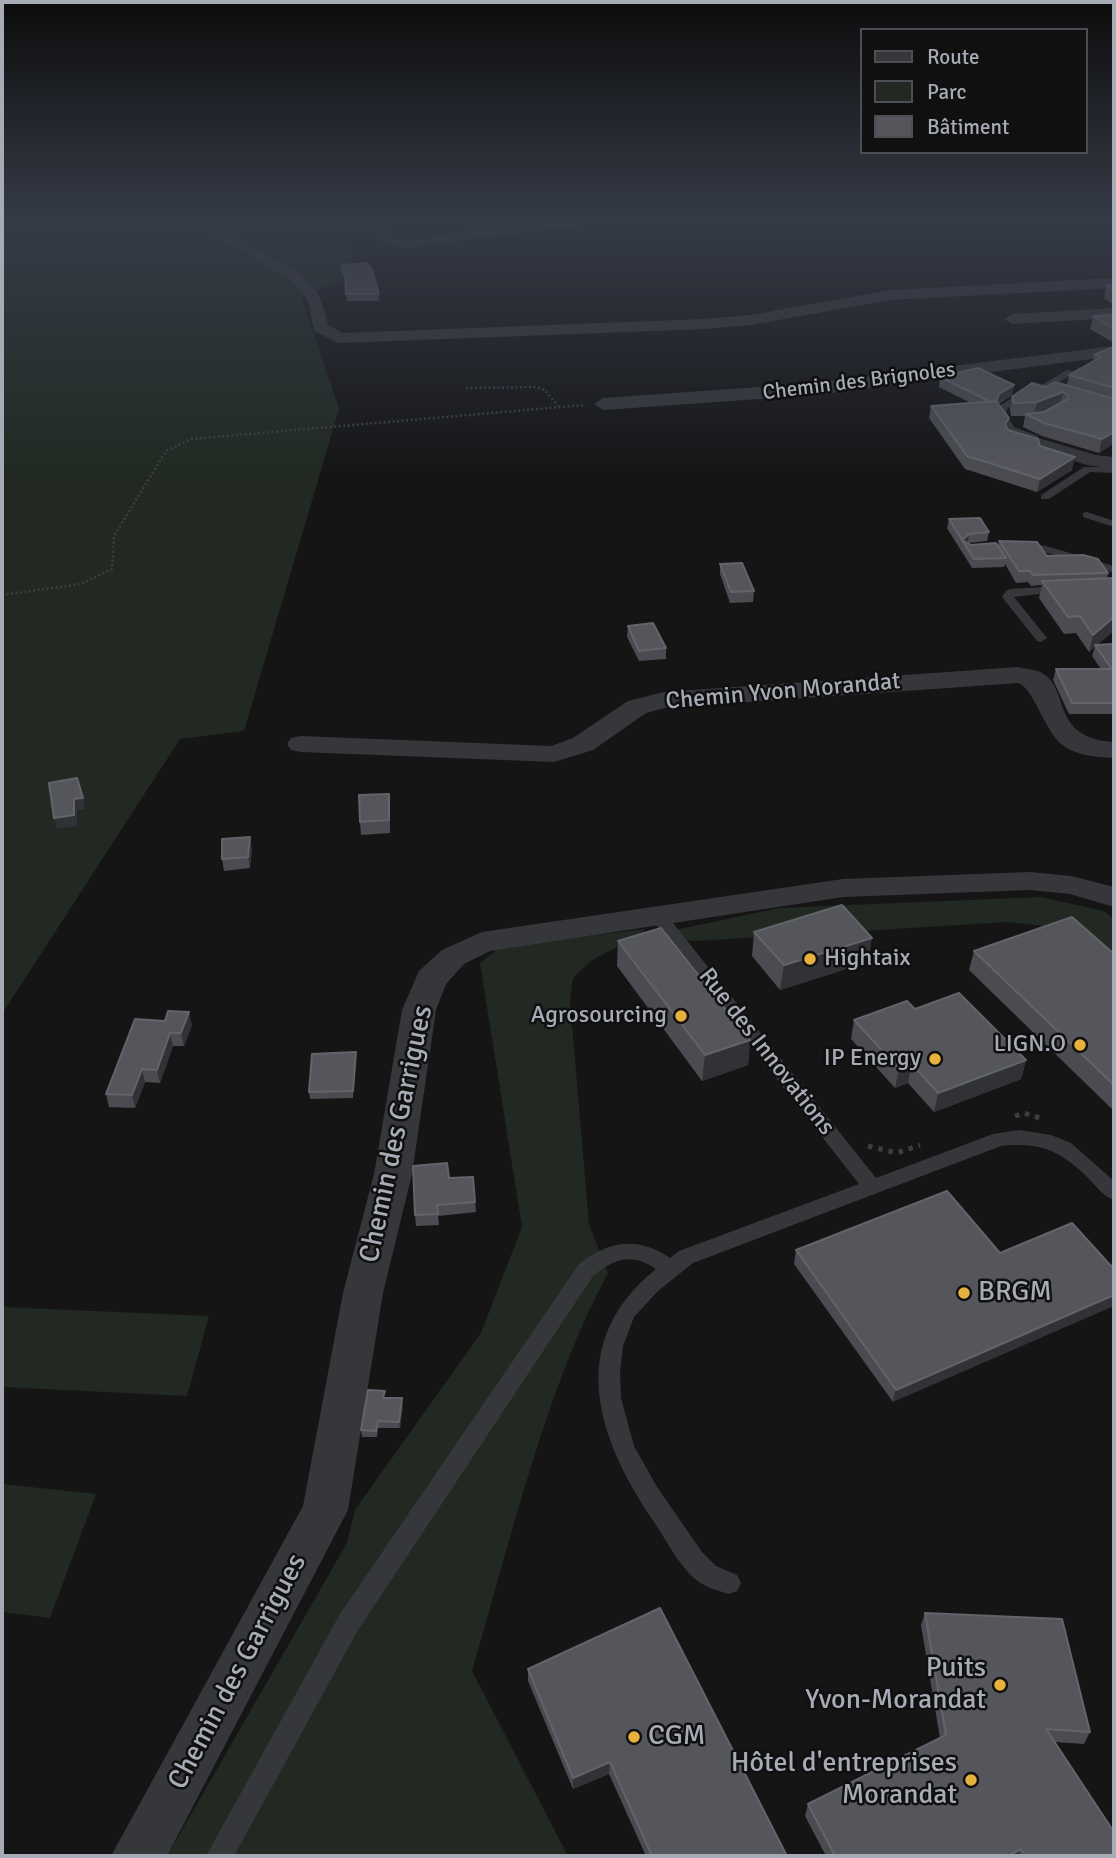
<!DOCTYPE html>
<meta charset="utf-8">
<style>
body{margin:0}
#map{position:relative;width:1116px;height:1858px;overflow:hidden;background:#151516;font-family:Signika,sans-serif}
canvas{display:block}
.frame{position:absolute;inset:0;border:4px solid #a7abb6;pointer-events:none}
.legend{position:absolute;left:860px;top:28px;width:228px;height:126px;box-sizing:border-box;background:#101011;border:2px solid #4c4e53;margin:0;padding:9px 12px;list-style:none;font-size:21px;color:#a7abb6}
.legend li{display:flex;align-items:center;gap:14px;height:35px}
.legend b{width:35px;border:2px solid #4c4e53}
</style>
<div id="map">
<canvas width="1116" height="1858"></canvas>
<div class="frame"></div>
<ul class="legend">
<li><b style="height:9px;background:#36373b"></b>Route</li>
<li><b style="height:19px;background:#212922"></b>Parc</li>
<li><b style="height:19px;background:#55565c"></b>Bâtiment</li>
</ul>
</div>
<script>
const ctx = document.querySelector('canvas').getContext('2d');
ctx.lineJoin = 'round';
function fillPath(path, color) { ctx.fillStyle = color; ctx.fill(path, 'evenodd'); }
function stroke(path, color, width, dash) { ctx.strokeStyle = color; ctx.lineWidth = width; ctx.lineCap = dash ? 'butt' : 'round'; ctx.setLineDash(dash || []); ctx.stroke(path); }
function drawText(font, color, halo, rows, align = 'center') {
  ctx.font = font + ' Signika,sans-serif'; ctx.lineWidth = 5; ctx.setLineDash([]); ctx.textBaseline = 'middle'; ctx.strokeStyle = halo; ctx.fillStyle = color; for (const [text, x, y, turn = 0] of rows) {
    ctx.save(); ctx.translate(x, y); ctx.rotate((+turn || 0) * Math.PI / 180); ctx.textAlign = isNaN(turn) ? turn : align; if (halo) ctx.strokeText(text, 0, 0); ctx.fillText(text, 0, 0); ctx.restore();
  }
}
const green = new Path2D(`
 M2 219H356L347 277 302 298 339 409 244 731 180 739 2 1014Z
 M1041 897 1104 911 1114 919V966L1054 927 1008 922 696 941 683 940 675 930 779 908Z
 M645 929 641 935 592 960 573 978 570 1001 589 1224 608 1273C545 1390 510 1543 472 1671L568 1856H167L347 1543 355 1510 481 1333 522 1227 480 963 500 947Z
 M2 1307 209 1316 187 1396 2 1387Z
 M2 1484 96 1494 50 1618 2 1612Z`);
const pathFar1 = new Path2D(`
 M466 388 534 387 545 390 558 406
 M2 595 81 584 112 569 114 536 166 451 191 439 584 405`);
const path = new Path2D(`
 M1015 1116 1024 1113 1040 1118
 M868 1146 897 1153 920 1145`);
const lane = new Path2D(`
 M1067 370 1075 372 1052 387 1068 393V397L1042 389V385Z
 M1016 396 1024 398 1007 409 1006 414 1014 427 1038 436V440L1008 431 996 414 999 406Z
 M1084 467H1114V473L1090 472 1049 499H1041V495Z
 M1087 512 1114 521V527L1083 517V513Z
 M1022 542 1046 546 1114 566V573L1041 551 1018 547 1016 545Z
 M1059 586 1065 589 1063 591 1014 597 1047 638 1041 642 1037 641 1002 597 1006 591 1010 589Z
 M659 912 665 913 876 1178 993 1134 1019 1130 1051 1135 1071 1143 1114 1181V1200C1104 1197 1097 1187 1089 1179 1061 1151 1041 1142 1001 1146L693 1263 658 1291 634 1317 623 1346 620 1372 621 1398 634 1446 657 1487 702 1552 716 1566 737 1575 741 1583 737 1591 729 1594C719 1591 708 1588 699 1582 680 1568 667 1541 654 1522 597 1438 564 1343 656 1269 632 1253 615 1258 593 1276L358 1630 234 1856H206L340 1614 579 1264C608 1241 638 1236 670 1258L679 1251 859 1184 653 921 651 917 653 913Z`);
const street = new Path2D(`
 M17 219H39L2 233V224Z
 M202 219H217C255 267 316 252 328 325L343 333 704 319 751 315 890 290 1114 278V288L890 300 751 325 704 329 339 343 314 331 308 301 292 280 215 236Z
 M363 219H378L395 238 408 240 558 219H599L592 223 408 248 385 245Z
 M1114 308V318L1012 324 1004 319 1012 314Z
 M1114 346V356L816 395 603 410 594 404 603 398 816 383Z
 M1015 431 1096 455 1114 457V469L1087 465 1008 441 1005 437 1008 433Z
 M1018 667C1025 669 1033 669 1040 672 1072 687 1048 738 1114 742V758C1097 757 1076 756 1061 744 1046 732 1032 686 1018 683L665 708 646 713 593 750 554 762 301 752 291 750 287 744 291 738 301 736 551 746 573 738 628 701 664 692Z
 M1030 872 1071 876 1114 887V907L1070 894 1030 890 843 897 490 951 464 964 446 984 436 1010 412 1174 383 1293 348 1510 167 1856H111L303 1506 343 1293 374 1174 402 1010 419 971 442 950 482 932 843 879Z`);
const wall = new Path2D(`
 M341 265 379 294V301H347L345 279 341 272Z
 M1114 285V305L1104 298 1106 286Z
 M1114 315V343L1090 329 1093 316Z
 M1114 347V443L1099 453 1042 436 1023 427 1025 416H1011L1010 410 1012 397 1046 387 1067 385 1069 375 1093 362 1094 355Z
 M940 377 1014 385 1012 395 998 404 1008 430 1040 446 1072 470 1037 492 965 469 929 418 931 406 971 403 939 387Z
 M949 519 989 532 987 541 968 543 971 545 998 546 999 541 1108 573 1097 645 1114 644V714H1069L1053 680 1056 669H1101L1092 656 1095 647 1089 652 1076 633 1064 634 1039 598 1042 585 1031 586 1028 582 1016 583 1005 564 1004 567 972 568 947 528Z
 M720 564 754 591 753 602 730 603 720 574Z
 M628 626 666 648V659L639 661 627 637Z
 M390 806V833L361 835 360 822Z
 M252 848 250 868 224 871 222 859Z
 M754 932 868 962 780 990 752 956Z
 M618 941 750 1040 748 1065 702 1081 617 966Z
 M974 951 1114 954V1111L969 970Z
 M915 1009 1026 1060 1021 1079 934 1112 908 1083 895 1088 851 1039 854 1020Z
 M165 1021 192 1025 184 1046H173L160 1083 145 1082 135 1108 109 1107 106 1094Z
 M356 1059 353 1098 310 1099 309 1092Z
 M473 1177 476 1212 438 1216 439 1225 416 1226 415 1215 449 1178Z
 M947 1191 893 1402 794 1264 796 1250Z
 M385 1398 403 1405 400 1428H378L377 1437H362L361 1430Z
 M925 1613 1090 1732 1084 1744 1055 1742 1114 1856H826L805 1816 808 1804 940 1738 921 1625Z
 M528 1669 787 1856H646L609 1774 573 1789 528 1681Z`);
const shadedWall = new Path2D(`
 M1014 385 1012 395 995 404 999 394Z
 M1063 392 1060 405 1034 415 1037 402Z
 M1114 432V443L1099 453 1102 439Z
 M1075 457 1072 470 1037 492 1040 479Z
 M969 534 968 543 962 540Z
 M1114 617V631L1089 652 1093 635Z
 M83 798 85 809 77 810V826L57 829 54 818 74 799Z
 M250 837 252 848 250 868 248 857Z
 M872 938 868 962 780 990 784 965Z
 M189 1012 192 1025 184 1046 181 1033Z
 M170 1033 173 1046 160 1083 157 1070Z
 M750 1040 748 1065 702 1081 705 1055Z
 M1026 1060 1021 1079 934 1112 938 1093Z
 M912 1064 908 1083 895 1088 899 1069Z
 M142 1069 145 1082 135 1108 132 1095Z
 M1114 1295V1306L893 1402 896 1390Z
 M402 1398 403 1405 400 1428 399 1422Z
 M610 1762 609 1774 573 1789V1778Z
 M1021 1849 1018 1856H1008Z`);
const building = new Path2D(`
 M367 263 372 270 379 294H346L345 273 341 265Z
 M1114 285V291L1106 286Z
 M1114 315V329L1093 316Z
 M1114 347V388L1069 375 1101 357 1094 355Z
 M978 368 1014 385 999 394 996 402H991L940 377Z
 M1055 382 1114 399V432L1102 439 1044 423 1026 414 1044 412 1068 399 1069 396 1063 392 1037 402 1014 403 1012 397 1032 383 1046 387Z
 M996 401 1009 418 1005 424 1008 430 1038 439 1040 446 1075 457 1040 479 967 456 931 406Z
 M980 518 989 532 969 534 962 540 971 545 996 543 1006 558 974 559 949 519Z
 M999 541 1037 542 1047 556 1083 555 1098 559 1108 573 1033 575 1030 571H1019Z
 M742 563 754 591 731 592 720 564Z
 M1114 578V617L1093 635 1080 616 1068 617 1042 581Z
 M653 623 666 648 639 651 628 626Z
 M1114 644V703H1072L1056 669H1112L1095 645Z
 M77 778 83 798 74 799V815L54 818 49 783Z
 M389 794V820L360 822 359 795Z
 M250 837 248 857 222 859V839Z
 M842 905 872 938 784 965 754 932Z
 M1072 917 1114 954V1085L974 951Z
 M661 928 750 1040 705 1055 618 941Z
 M959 993 1026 1060 938 1093 912 1064 899 1069 854 1020 907 1001 915 1009Z
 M168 1011 189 1012 181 1033H170L157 1070 142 1069 132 1095 106 1094 135 1019 165 1021Z
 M356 1052 353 1091 309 1092 312 1054Z
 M447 1163 449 1178 473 1177 475 1202 437 1205 438 1214 415 1215 413 1166Z
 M947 1191 1000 1253 1072 1223 1111 1266 1114 1265V1295L896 1390 796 1250Z
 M368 1390 385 1391 383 1398H402L399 1422 378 1421 376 1431 361 1430Z
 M660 1608 787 1856H652L610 1762 573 1778 528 1669Z
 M925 1613 1062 1619 1090 1732 1046 1729 1114 1832V1856H1026L1021 1849 1008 1856H835L808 1804 946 1735Z`);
const markers = [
 [810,959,7,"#e6b23d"],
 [681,1016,7,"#e6b23d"],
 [1080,1045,7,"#e6b23d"],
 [935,1059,7,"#e6b23d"],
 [964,1293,7,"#e6b23d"],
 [1000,1685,7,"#e6b23d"],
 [634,1737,7,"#e6b23d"],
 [971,1780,7,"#e6b23d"]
];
const farStreetnames = [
 ["Chemin des Brignoles",859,382,-7]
];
const streetNames = [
 ["Chemin Yvon Morandat",783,692,-5],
 ["Rue des Innovations",766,1052,52]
];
const poiNames = [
 ["Hightaix",824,959,"left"],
 ["Agrosourcing",667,1016],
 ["LIGN.O",1066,1045],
 ["IP Energy",921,1059]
];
const nearStreetnames = [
 ["Chemin des Garrigues",397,1134,-78],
 ["Chemin des Garrigues",238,1672,-62]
];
const nearPoinames = [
 ["BRGM",978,1293],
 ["Puits",986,1669,"right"],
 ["Yvon-Morandat",986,1701,"right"],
 ["CGM",648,1737],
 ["Hôtel d'entreprises",957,1764,"right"],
 ["Morandat",957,1796,"right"]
];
fillPath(green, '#212922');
stroke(pathFar1, '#3c3e42', 2.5, [2, 2.5]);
stroke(path, '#3c3e42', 5, [4.5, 6]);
fillPath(lane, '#36373b');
fillPath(street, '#36373b');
fillPath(wall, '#4b4c51');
fillPath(shadedWall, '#313235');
fillPath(building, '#55565c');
stroke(building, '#62646a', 2);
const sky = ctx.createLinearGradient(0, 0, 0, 479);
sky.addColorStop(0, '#0c0c0c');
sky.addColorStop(0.46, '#353b47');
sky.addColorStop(1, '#353b4700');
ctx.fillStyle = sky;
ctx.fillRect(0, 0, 1116, 479);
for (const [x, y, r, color] of markers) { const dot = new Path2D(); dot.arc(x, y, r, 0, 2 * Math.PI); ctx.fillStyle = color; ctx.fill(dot); stroke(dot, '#101011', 2.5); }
drawText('21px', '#a7abb6', '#101011', farStreetnames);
drawText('24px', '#a7abb6', '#101011', streetNames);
drawText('24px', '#a7abb6', '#101011', poiNames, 'right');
drawText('28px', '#a7abb6', '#101011', nearStreetnames);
drawText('28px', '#a7abb6', '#101011', nearPoinames, 'left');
</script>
